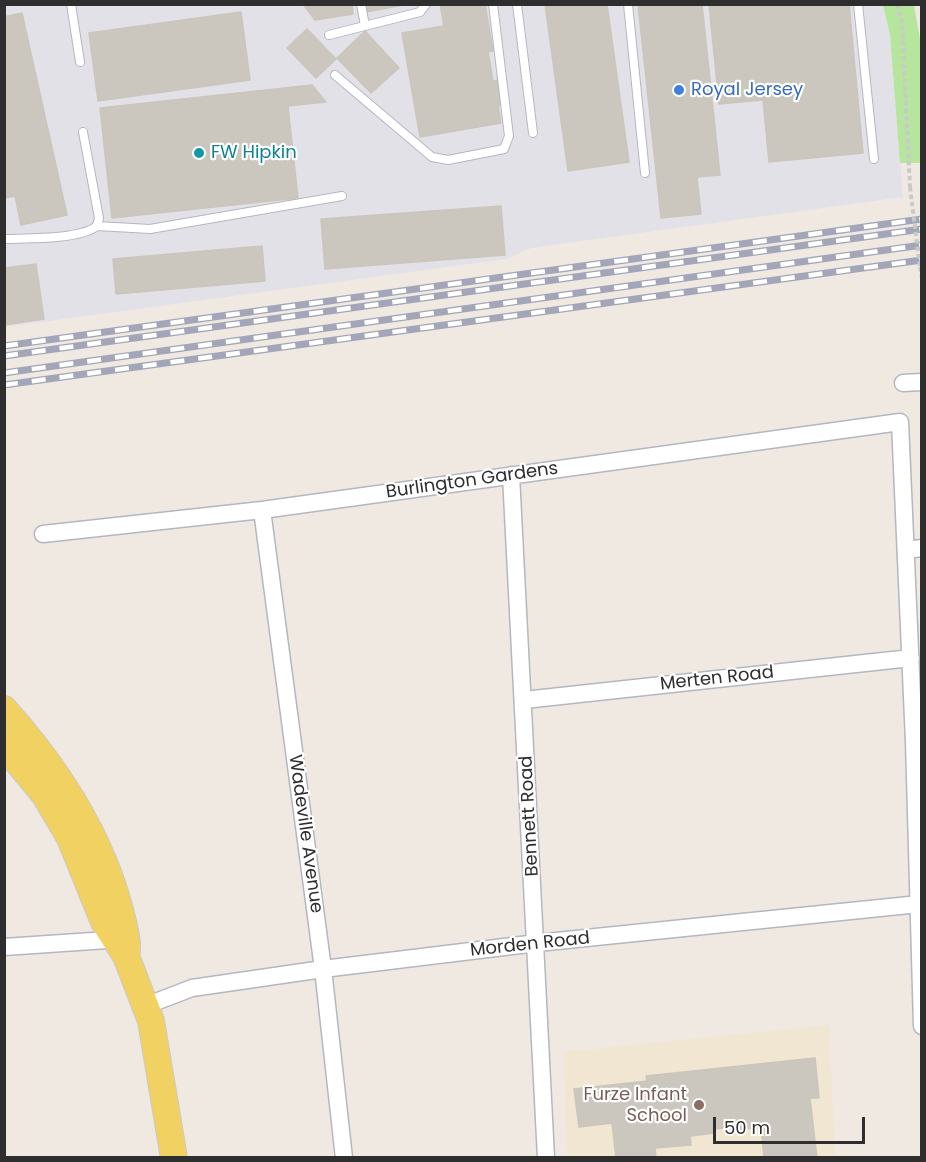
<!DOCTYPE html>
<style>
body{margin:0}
#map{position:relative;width:926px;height:1162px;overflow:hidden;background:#efe9e1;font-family:Poppins,sans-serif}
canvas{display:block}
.frame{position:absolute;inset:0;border:6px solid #2e2e2e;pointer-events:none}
.scale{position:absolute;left:713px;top:1117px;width:152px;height:27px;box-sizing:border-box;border:3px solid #2e2e2e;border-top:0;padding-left:8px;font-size:18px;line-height:21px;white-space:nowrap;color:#2e2e2e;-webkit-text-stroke:4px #fff;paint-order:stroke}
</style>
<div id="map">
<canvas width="926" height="1162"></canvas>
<div class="frame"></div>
<div class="scale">50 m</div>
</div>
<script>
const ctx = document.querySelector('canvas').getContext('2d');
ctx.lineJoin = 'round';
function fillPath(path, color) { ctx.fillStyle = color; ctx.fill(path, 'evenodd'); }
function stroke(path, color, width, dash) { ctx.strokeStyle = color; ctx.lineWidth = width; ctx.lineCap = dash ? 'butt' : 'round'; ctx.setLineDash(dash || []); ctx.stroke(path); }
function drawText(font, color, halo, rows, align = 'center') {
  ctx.font = font + ' Poppins,sans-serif'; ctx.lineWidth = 4.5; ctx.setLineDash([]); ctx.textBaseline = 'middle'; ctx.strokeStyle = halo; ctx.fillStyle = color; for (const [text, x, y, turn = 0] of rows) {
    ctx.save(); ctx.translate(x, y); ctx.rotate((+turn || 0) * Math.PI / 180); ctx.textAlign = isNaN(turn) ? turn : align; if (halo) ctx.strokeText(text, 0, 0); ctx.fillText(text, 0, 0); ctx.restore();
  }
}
const industrial = new Path2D(`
 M4 5H883L890 35 903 197 531 248 506 259 5 327Z`);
const education = new Path2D(`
 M829 1025 835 1157H567L564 1052Z`);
const green = new Path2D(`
 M883 5H914L921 45V163H900L890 35Z`);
const building = new Path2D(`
 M303 4H352L353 14 315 20Z
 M365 4H409L366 12Z
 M440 4H485L493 51 488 52 493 81 499 80 503 104 498 105 501 123 420 137 402 33 444 26Z
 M545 4H607L629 162 568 171Z
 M638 4H702L720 175 697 177 701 214 661 218Z
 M709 4H849L863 153 769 162 763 100 719 104Z
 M241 12 250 80 98 101 89 33Z
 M22 13 67 215 21 225 15 196 4 198V17Z
 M307 29 336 59 316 78 287 48Z
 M365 31 399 68 371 93 337 58Z
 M312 85 326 102 288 106 298 198 112 218 100 108Z
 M501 206 505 255 325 269 321 219Z
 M262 246 265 281 116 294 113 259Z
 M36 264 44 319 4 325V268Z
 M815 1058 819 1098H810L817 1158H764L761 1127 735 1130V1127L715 1129V1133L690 1136 691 1145 655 1148 656 1158H616L612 1123 579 1127 574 1089 647 1081 646 1076Z`);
const path = new Path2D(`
 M898 4 902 24 910 187
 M920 267 922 278`);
const lane = new Path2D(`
 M71 4 80 62
 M361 4 365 26
 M517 4 533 133
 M628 4 645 173
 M858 4 874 159
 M329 35 420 12 426 4
 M335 75 432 157 448 160 504 149 509 136 493 4
 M97 226 150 229 342 196
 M4 239C29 238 78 240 97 226L99 218 83 132`);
const street = new Path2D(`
 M903 383 922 382
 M511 475 546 1158
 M262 510 323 969 344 1158
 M43 534 262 510 900 422 914 742 922 1026
 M906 550 922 548
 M524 700 911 658
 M4 947 122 939
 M145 1006 192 988 323 969 537 943 919 904`);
const primary = new Path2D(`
 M4 709C56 767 100 834 120 910 123 923 128 937 127 950
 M4 746 44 794 70 838 104 922 126 956 151 1021 174 1158`);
const rail = new Path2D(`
 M4 346 922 219
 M4 356 922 229
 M4 373 922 245
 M4 385 922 260`);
const pathBridge = new Path2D(`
 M910 187 920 267`);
const markers = [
 [679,90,6,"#3f7fe0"],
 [199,153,6,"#0f9aa8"],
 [699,1105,6,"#8d6e63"]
];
const shopNames = [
 ["Royal Jersey",691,90]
];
const cultureNames = [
 ["FW Hipkin",211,153]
];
const streetNames = [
 ["Burlington Gardens",472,481,-8],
 ["Merten Road",717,679,-6],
 ["Bennett Road",530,816,-93],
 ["Wadeville Avenue",305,834,82],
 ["Morden Road",530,945,-6]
];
const educationNames = [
 ["Furze Infant",687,1095],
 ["School",687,1116]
];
fillPath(industrial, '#e3e1e8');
fillPath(education, '#f0e6d1');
fillPath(green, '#b6e59e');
fillPath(building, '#cbc7bf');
stroke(building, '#cbc5ba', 1.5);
stroke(lane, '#b4b7c1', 10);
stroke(street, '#b4b7c1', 19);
stroke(primary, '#c9c9c9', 28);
stroke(path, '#c9c9c9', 4, [4.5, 3]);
stroke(lane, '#fff', 8);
stroke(street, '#fff', 16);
stroke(primary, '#f2d163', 26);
stroke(rail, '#a3a6b8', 7);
stroke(rail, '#fff', 4.5, [14]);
stroke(pathBridge, '#c9c9c9', 4, [4.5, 3]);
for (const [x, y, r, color] of markers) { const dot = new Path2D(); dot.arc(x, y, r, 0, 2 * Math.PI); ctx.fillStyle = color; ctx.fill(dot); stroke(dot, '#fff', 2); }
drawText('18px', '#366cbe', '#fff', shopNames, 'left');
drawText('18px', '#0d838f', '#fff', cultureNames, 'left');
drawText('18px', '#2e2e2e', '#fff', streetNames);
drawText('18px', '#785e54', '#fff', educationNames, 'right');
</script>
